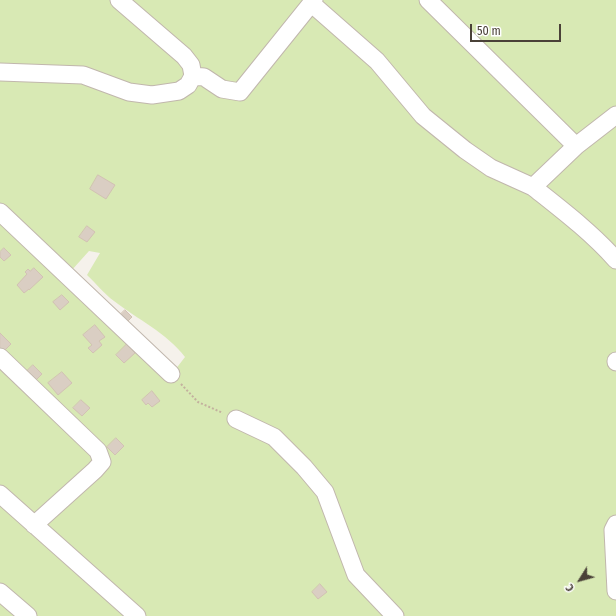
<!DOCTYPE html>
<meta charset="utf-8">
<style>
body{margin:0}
#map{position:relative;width:616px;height:616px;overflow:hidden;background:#f5f1eb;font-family:"Fira Sans Condensed",sans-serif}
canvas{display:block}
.north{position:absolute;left:560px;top:560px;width:40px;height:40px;-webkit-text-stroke:3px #fff;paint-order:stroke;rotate:233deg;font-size:11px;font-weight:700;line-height:16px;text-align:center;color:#4a4138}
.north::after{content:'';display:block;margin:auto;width:14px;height:18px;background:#4a4138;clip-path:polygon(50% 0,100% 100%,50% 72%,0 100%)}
.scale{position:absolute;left:470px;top:24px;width:91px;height:18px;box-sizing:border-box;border:2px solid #4a4138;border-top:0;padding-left:5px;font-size:12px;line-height:14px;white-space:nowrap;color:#4a4138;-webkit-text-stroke:3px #fff;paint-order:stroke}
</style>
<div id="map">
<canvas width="616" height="616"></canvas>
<div class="north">С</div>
<div class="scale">50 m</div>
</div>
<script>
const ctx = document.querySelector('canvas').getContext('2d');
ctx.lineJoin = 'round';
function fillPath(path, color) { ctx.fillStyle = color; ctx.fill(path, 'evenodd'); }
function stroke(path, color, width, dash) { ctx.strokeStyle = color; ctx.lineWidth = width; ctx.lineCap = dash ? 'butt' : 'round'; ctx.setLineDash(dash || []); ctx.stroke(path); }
const green = new Path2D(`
 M0 0H616V616H0ZM89 251 100 253 87 275C96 283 104 294 114 301 137 319 167 333 185 357L175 370 71 271Z`);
const building = new Path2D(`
 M98 175 115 185 106 199 90 189Z
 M87 226 95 232 87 242 79 237Z
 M4 248 11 255 4 261 0 257V252Z
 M34 268 43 277 29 290V289L24 293 17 285 27 274 25 272 28 269 30 271Z
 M62 295 69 302 60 310 53 302Z
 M125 310 132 317 126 323 119 316Z
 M95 325 105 337 99 341 102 345 93 353 88 348 92 345 83 335Z
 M0 333 11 344 3 352 0 349Z
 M127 344 135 353 124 363 116 355Z
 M33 365 42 374 35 381 26 372Z
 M62 372 72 383 58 395 48 383Z
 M152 391 160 401 152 407 148 403 146 405 142 400Z
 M81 400 90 408 82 416 73 408Z
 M116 438 124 446 115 455 107 447Z
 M320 584 327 592 318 599 312 592Z`);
const path = new Path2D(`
 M181 384 198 402 223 413`);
const minor = new Path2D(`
 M428 0 576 146
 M311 3 377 61 423 116 465 150 491 168 533 187 576 146 616 115
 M0 72 83 75 129 92 152 95 179 91 188 85 193 76 191 65 184 56 119 0
 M193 76 204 77 222 89 240 92 314 0
 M533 187C562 210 591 232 616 260
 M0 212 171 374
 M0 357 98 451 102 462 95 470 34 525
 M616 361V362
 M236 419 274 437 304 467 325 492 356 575 395 616
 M0 494 137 616
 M616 524 613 530 616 591
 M0 592 28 616`);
fillPath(green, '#d8e9b4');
fillPath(building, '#dacec3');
stroke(building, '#d2c2b3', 1);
stroke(minor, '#c1b7ad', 19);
stroke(path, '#c3b19e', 2, [2, 2]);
stroke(minor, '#fff', 17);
</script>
